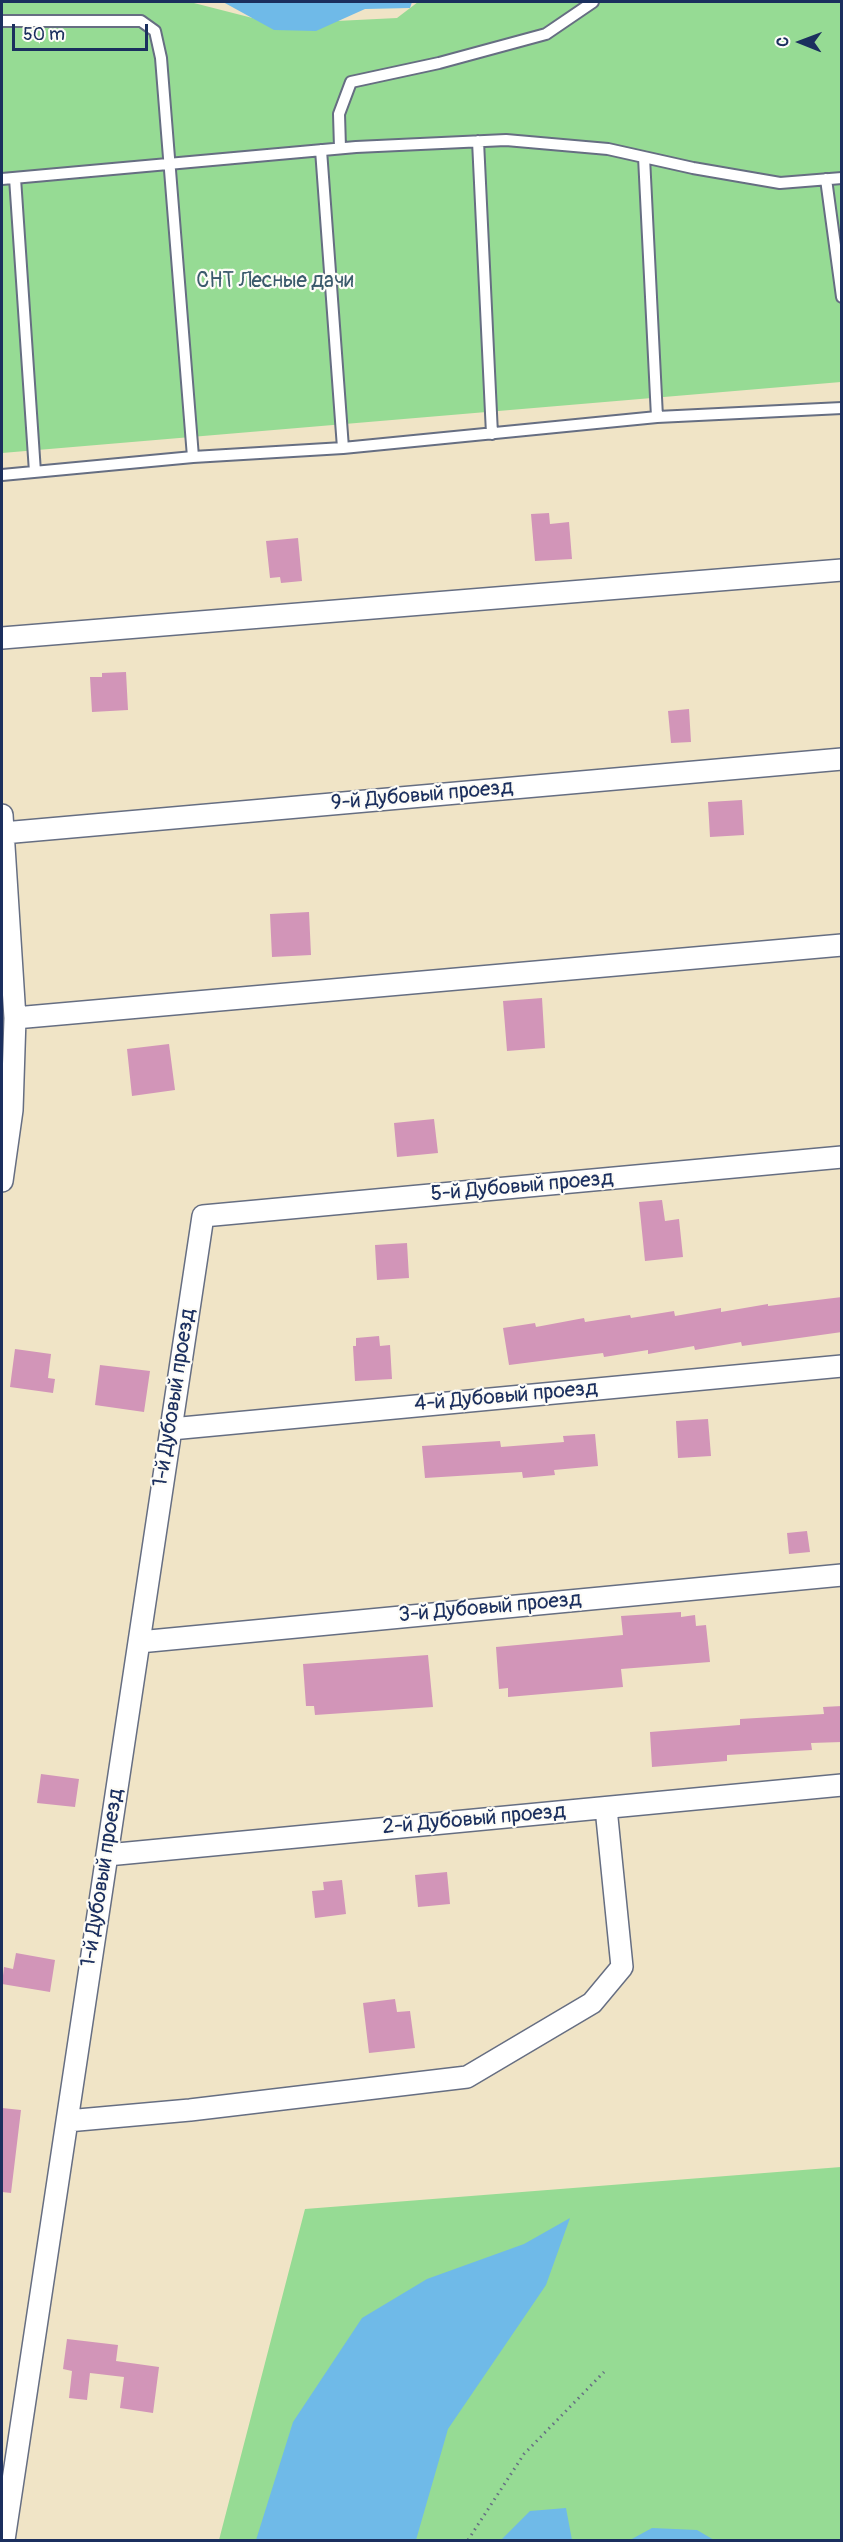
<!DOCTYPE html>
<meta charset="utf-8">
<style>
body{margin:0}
#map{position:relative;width:843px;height:2542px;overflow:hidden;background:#f0e4c6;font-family:Pangolin,sans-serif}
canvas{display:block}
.frame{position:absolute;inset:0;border:3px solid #1b2f5e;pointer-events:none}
.north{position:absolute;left:771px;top:12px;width:60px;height:60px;-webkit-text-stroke:4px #fdfcf7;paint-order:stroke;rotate:271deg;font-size:16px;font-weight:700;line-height:24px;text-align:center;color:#1b2f5e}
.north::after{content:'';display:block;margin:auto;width:21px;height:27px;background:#1b2f5e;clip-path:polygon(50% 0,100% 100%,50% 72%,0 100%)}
.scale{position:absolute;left:12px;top:24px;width:136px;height:27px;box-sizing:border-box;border:3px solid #1b2f5e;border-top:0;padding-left:8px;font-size:18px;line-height:21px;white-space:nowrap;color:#1b2f5e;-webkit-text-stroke:4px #fdfcf7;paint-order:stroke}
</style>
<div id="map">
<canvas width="843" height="2542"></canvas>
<div class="frame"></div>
<div class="north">С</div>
<div class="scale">50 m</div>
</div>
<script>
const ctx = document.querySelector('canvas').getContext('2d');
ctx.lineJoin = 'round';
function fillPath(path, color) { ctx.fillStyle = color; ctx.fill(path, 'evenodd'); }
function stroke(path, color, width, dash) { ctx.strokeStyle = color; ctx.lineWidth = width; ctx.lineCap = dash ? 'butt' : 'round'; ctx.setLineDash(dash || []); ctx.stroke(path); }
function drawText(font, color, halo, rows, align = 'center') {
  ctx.font = font + ' Pangolin,sans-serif'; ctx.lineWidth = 4.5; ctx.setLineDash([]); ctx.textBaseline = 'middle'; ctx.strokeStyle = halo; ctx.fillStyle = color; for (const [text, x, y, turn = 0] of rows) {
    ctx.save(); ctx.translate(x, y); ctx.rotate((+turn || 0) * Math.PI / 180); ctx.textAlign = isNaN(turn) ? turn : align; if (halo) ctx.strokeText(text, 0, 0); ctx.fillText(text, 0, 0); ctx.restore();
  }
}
const green = new Path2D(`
 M2 2H190L276 24 397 18 418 2H841V382L2 453Z
 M841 2167V2540H219L305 2209Z`);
const water = new Path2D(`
 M223 2H412L410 8 365 9 316 31 274 30Z
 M570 2218 546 2285 448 2429 416 2540H256L293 2422 362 2318 427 2279 524 2244Z
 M566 2508 572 2540H501L530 2511Z
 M652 2528 697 2530 714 2540H630Z`);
const building = new Path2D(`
 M549 513 550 524 569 522 572 559 535 561 531 514Z
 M298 538 302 581 281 583 280 577 270 578 266 541Z
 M126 672 128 710 92 712 90 677H102V673Z
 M689 709 691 742 671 743 668 711Z
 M742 800 744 835 710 837 708 802Z
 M309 912 311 955 272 957 270 914Z
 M542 998 545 1048 507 1051 503 1001Z
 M169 1044 175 1090 132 1096 127 1049Z
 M434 1119 438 1153 397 1157 394 1123Z
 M662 1200 665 1221 679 1219 683 1257 645 1261 639 1202Z
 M407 1243 409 1278 377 1280 375 1245Z
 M842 1297V1332L742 1346 741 1342 695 1350 694 1346 648 1354V1350L604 1357 603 1353 509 1365 503 1328 535 1323 536 1327 584 1318 585 1322 630 1315 631 1318 674 1311 675 1316 721 1308V1312L768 1304V1306Z
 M379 1336 380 1346 390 1345 392 1379 355 1381 353 1346H356V1338Z
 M15 1349 51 1354 48 1378 55 1379 53 1393 10 1387Z
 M100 1365 150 1371 144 1412 95 1405Z
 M708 1419 711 1456 678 1458 676 1421Z
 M595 1434 598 1466 554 1470 555 1475 523 1478 522 1472 425 1478 422 1446 500 1441 501 1447 564 1442 563 1436Z
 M807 1531 810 1552 789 1554 787 1533Z
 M681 1612V1617L695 1615 696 1626 706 1625 710 1662 621 1669 623 1687 508 1697V1688L499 1689 496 1647 623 1635 621 1616Z
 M428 1655 433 1707 315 1715 314 1706H306L303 1664Z
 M842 1706V1742L811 1743 812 1750 727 1755V1761L652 1767 650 1732 740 1725V1719L824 1714 823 1707Z
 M41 1774 79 1779 75 1807 37 1803Z
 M447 1872 450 1904 418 1907 415 1875Z
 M342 1880 346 1914 315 1918 312 1891 324 1890 323 1882Z
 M16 1953 55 1960 50 1992 2 1984 4 1967 13 1969Z
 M395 1999 397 2012 410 2011 415 2048 369 2053 363 2003Z
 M2 2108 21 2110 11 2193 2 2192Z
 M67 2339 118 2345 116 2361 159 2367 153 2413 120 2408 124 2377 90 2373 87 2400 69 2398 72 2371 63 2369Z`);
const path = new Path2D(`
 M468 2540 524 2454 604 2372`);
const lane = new Path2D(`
 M2 21H141L155 31 161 58 193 457
 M478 141 492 434
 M340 148 339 114 351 82 439 63 546 34 593 2
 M321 150 343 448
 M644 157 657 417
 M15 178 35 472
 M2 179 356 147 506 140 608 149 693 168 780 183 842 178
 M826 179 842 297
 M2 475 193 457 343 448 657 417 842 408`);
const street = new Path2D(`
 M2 638 842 570
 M2 815 15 1018 12 1110 2 1181
 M3 833 842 759
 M15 1018 842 945
 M171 1429 842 1366
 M139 1642 842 1575
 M107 1855 842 1785
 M67 2121 190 2110 467 2077 592 2003 622 1967 606 1808
 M4 2540 203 1216 842 1157`);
const parkNames = [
 ["СНТ Лесные дачи",275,282]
];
const streetNames = [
 ["9-й Дубовый проезд",422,796,-5],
 ["5-й Дубовый проезд",522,1187,-5],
 ["4-й Дубовый проезд",506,1397,-5],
 ["1-й Дубовый проезд",175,1398,-81],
 ["3-й Дубовый проезд",490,1608,-5],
 ["2-й Дубовый проезд",474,1820,-5],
 ["1-й Дубовый проезд",103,1878,-81]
];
fillPath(green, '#96db94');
fillPath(water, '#6fbae8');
fillPath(building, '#d295b8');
stroke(lane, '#666e82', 14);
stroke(street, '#666e82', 24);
stroke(path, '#666e82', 3, [1.5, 4.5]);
stroke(lane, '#fff', 10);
stroke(street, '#fff', 21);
drawText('21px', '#3a5a6c', '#fdfcf7', parkNames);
drawText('21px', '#1b2f5e', '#fdfcf7', streetNames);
</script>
